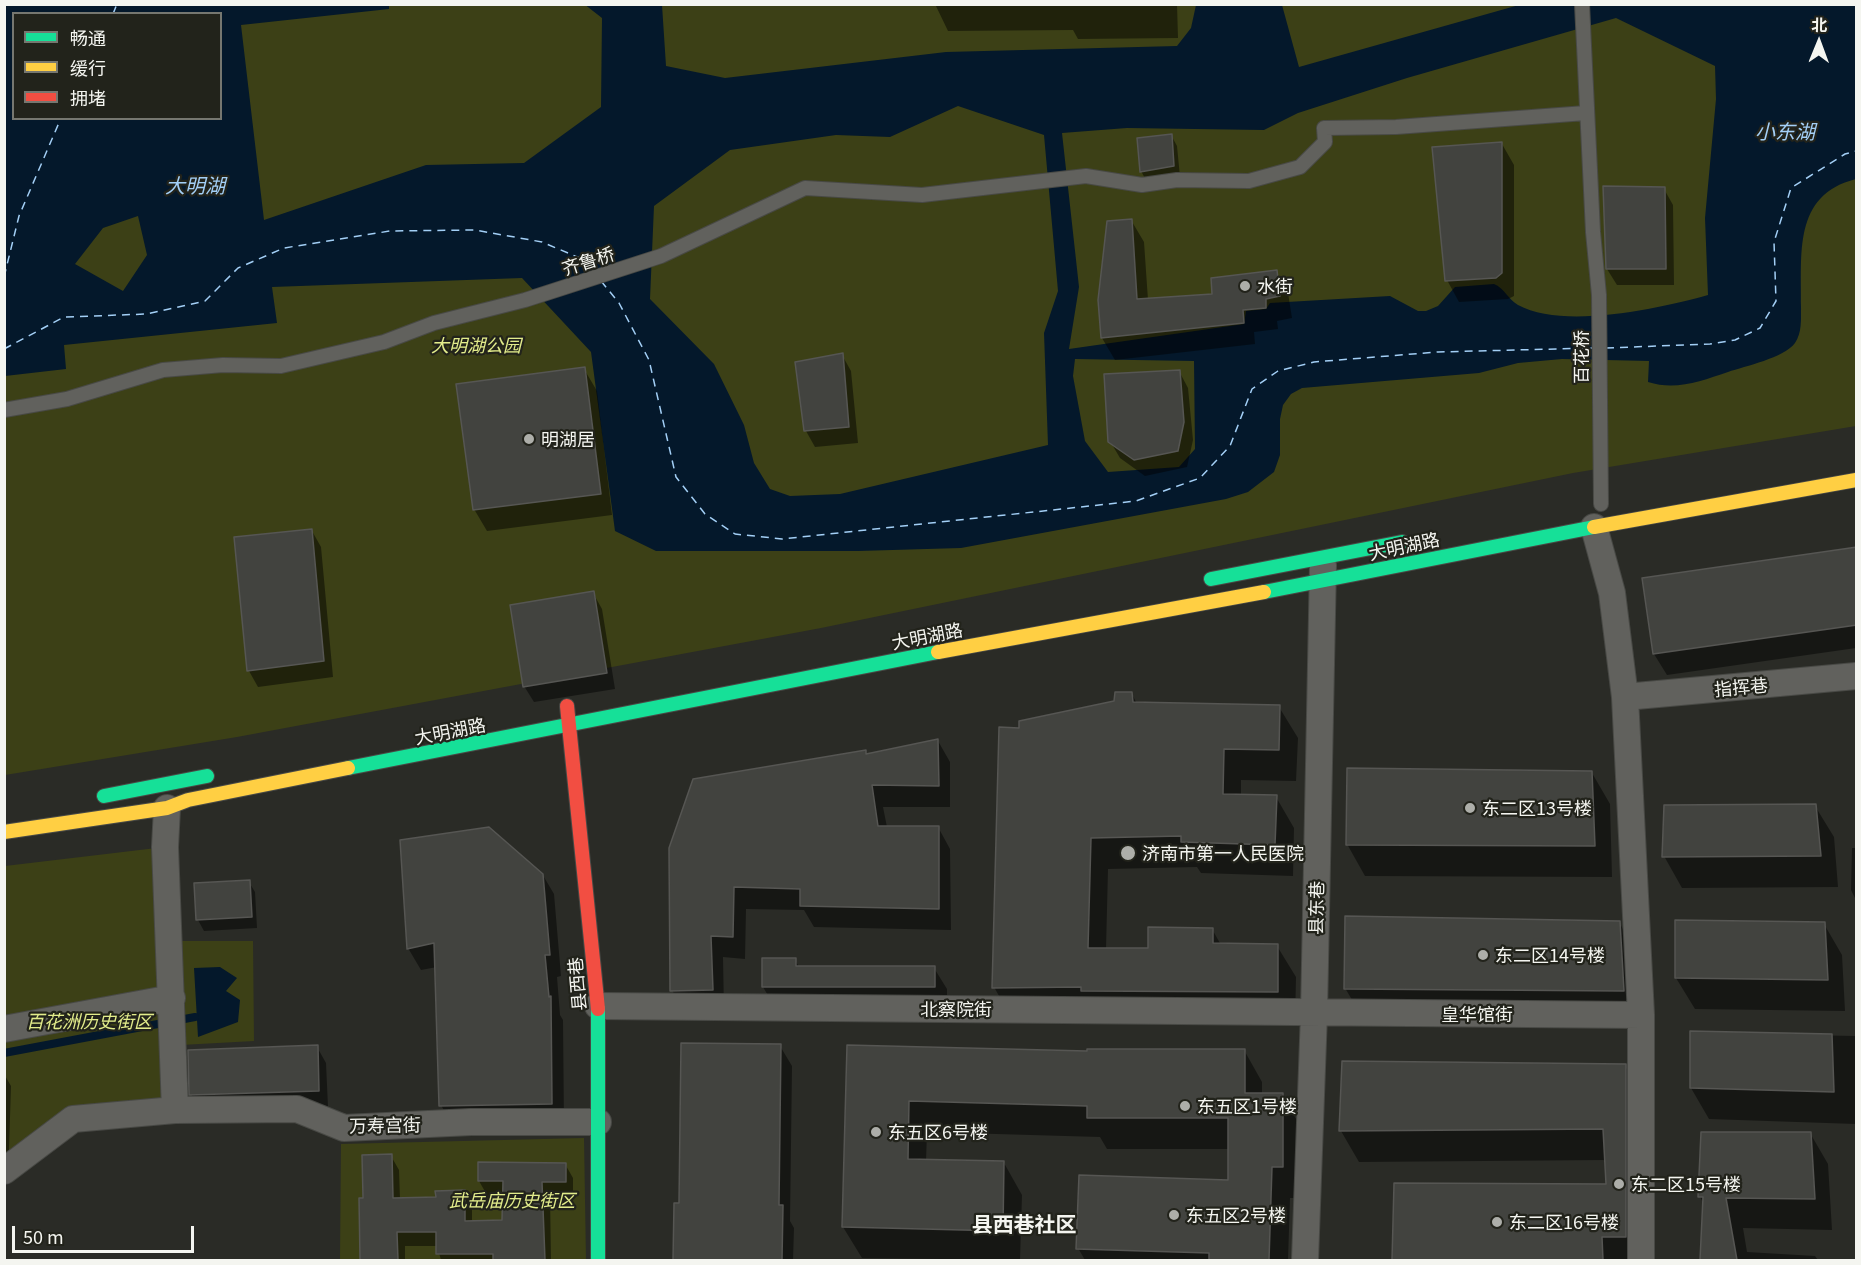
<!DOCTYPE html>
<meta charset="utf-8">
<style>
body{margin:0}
#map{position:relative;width:1861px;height:1265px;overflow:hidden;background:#2a2b26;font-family:Georgia,"Noto Sans SC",serif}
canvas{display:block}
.frame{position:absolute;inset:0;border:6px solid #f4f5f0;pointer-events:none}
.legend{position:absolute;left:12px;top:12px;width:210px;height:108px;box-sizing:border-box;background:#22231b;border:2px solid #767770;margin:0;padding:8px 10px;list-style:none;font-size:18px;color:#f4f5f0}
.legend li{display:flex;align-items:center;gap:12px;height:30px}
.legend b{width:30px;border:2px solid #767770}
.north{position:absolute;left:1789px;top:12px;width:60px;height:60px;-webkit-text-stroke:4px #22231b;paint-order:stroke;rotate:1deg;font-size:16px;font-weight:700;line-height:24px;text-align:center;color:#f4f5f0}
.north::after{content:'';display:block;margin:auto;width:21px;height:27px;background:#f4f5f0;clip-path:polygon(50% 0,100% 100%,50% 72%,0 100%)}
.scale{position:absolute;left:12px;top:1226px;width:182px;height:27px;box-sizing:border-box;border:3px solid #f4f5f0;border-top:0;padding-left:8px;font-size:18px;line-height:21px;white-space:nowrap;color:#f4f5f0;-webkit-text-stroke:4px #22231b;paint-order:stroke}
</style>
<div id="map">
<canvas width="1861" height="1265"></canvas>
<div class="frame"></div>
<ul class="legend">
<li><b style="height:8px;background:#16e098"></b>畅通</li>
<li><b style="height:8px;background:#ffcf43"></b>缓行</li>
<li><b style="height:8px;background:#f24e42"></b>拥堵</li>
</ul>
<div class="north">北</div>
<div class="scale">50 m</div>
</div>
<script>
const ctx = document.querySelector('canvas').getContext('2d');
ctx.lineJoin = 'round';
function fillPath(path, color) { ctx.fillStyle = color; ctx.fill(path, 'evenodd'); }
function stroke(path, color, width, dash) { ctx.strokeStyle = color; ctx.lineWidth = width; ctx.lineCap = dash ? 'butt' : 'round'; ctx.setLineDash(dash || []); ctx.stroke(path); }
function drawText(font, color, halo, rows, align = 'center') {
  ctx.font = font + ' Georgia,"Noto Sans SC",serif'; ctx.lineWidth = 4.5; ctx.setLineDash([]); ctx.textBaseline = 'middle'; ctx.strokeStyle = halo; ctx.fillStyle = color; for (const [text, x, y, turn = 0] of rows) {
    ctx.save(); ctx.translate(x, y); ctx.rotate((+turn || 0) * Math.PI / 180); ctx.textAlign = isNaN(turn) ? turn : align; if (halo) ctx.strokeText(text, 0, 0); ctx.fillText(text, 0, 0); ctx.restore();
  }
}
const green = new Path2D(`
 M5 5H1856V426L1573 473 821 628 237 737 5 775ZM14 14H220V118H14Z
 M165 847 175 1110 73 1119 5 1171V866Z
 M180 941H253L254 1041 181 1045Z
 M584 1138 586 1260H340L341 1144Z`);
const water = new Path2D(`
 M584 4 662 5 666 66 725 78 946 52 1177 46 1191 28 1196 5H1282L1299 67 1519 5H1856V179C1792 195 1802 255 1801 307 1801 319 1802 333 1795 343 1784 358 1745 366 1728 372 1701 381 1676 391 1648 382L1649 361 1562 359 1518 363 1479 373 1302 388 1291 394 1283 405 1280 419V455L1274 472 1248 492 1226 499 961 548 858 551H656L615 531 591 352 522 278 272 287 277 323 64 345 66 369 5 376 4 5H389V9L241 25 264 220 426 165 524 163 601 107 602 18ZM14 14H220V118H14ZM1616 18 1715 66 1716 99 1705 218 1708 295C1662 308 1563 330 1518 305 1509 300 1504 288 1494 284L1455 287 1438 306 1426 311H1418L1390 296 1270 303 1266 309 1246 311 1244 324 1069 349 1079 287 1062 133 1127 128 1264 130 1298 113 1407 78ZM958 106 1044 135 1058 291 1044 333 1048 445 840 494 790 496 770 489 754 463 744 425 714 364 650 299 654 206 730 150 836 135 890 137ZM138 216 147 255 123 291 75 264 103 228ZM1075 359 1194 361 1195 449 1179 467 1108 472 1085 441 1073 376Z
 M220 967 237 978 226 991 240 1000 238 1022 198 1037 194 968Z`);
const shadow = new Path2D(`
 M935 4H1177L1178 38 1078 39 1073 30 948 31Z
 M1171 135 1177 146 1180 177 1147 182 1141 171Z
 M1502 144 1514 165V296L1508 299 1459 302 1447 280Z
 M1664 189 1673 205 1674 285H1617L1607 269Z
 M1131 220 1144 242 1148 300 1213 295 1276 272 1288 293 1292 318 1277 321 1278 329 1254 332 1255 344 1115 360 1102 338 1100 300Z
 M842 355 851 371 858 443 815 447 806 431 797 363Z
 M584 369 597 391 612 515 487 531 474 509Z
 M1179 371 1188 388 1193 440 1187 467 1145 476 1120 458 1110 441Z
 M312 531 321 547 333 677 258 687 249 671 236 538Z
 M1856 548V648L1667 675 1654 654Z
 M593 593 602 609 615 689 534 702 524 686Z
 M1132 694 1137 704 1279 707 1298 738 1296 781 1241 780V796L1276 797 1294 828 1293 876 1201 873 1197 867 1108 869 1106 949H1150L1212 929 1221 945 1277 946 1296 977 1295 1023 1012 1019 994 987 1021 729 1116 702Z
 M938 741 950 762V807H883L887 827H938L950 849 951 930 814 927 804 910 746 909 745 959 723 957 724 1012H684L672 990 670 848 865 752 867 755Z
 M1592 773 1610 804 1612 877 1365 876 1347 844Z
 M1815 806 1834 837 1838 887 1682 888 1664 856Z
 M489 828 541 872 554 894 561 976 557 977 560 1015 563 1020 564 1126 453 1127 441 1105 437 967 421 970 408 948Z
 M1852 848H1856V900L1851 890Z
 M249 882 255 892 257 928 204 931 198 920 196 885Z
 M1619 922 1637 954 1641 1022 1364 1020 1345 988Z
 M1824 924 1842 955 1845 1011 1695 1009 1676 978Z
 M795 960 799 967 934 968 947 989V1009H776L763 987Z
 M1691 1033 1856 1036V1124L1709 1119 1691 1088Z
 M780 1046 792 1066 790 1221 794 1228 793 1260H676V1205H681Z
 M848 1046 1089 1053 1244 1050 1262 1082V1094H1282L1300 1126V1198H1290L1288 1260H1085L1078 1248 1229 1181V1149H1107L1100 1137 927 1132 926 1161 1004 1163 1022 1195 1020 1260 862 1258 843 1227Z
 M317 1047 326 1063 328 1107 200 1111 191 1094Z
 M1625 1066 1643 1097V1260H1394L1396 1185 1608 1186 1606 1160 1359 1162 1341 1131Z
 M4 1074 11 1086 8 1181 4 1185Z
 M1810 1133 1828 1164 1832 1230 1743 1228 1747 1252 1815 1256 1818 1260H1702L1704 1204 1700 1197Z
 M391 1156 399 1170 400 1199H437L464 1192 472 1206V1222L504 1221V1195H487L479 1181 565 1164 573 1178V1195H550L551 1260H441L437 1246H405V1260H362L363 1157Z`);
const stream = new Path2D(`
 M4 1053 195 1017`);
const ferry = new Path2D(`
 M113 14 117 4
 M4 277 19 216 61 118
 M601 281 619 303 649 360 676 477 705 514 735 534 782 539 1136 501 1200 478 1230 446 1252 389 1278 371 1314 362 1438 352 1593 348
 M1606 348 1710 344 1735 340 1760 328 1776 301 1774 242 1791 188 1845 154 1856 151
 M4 349 64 317 147 314 205 301 238 268 284 248 390 231 475 230 542 242 582 259 592 271`);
const building = new Path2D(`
 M1172 134 1174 166 1140 172 1137 138Z
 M1502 142V273L1496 278 1445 281 1432 147Z
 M1603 186 1665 187 1666 269H1606Z
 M1132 219 1137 299 1212 294 1211 278 1277 270 1280 296 1266 299V308L1243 310 1244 323 1101 338 1098 300 1107 221Z
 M843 353 849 427 804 431 795 362Z
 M585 367 601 494 473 510 456 384Z
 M1180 370 1184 422 1178 451 1134 460 1108 442 1104 374Z
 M312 529 324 661 247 671 234 537Z
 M1857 547V625L1653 654 1642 578Z
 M594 591 607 673 523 687 510 605Z
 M1115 692H1132L1133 702 1280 705 1279 750 1224 749 1223 794 1277 795 1275 845 1181 842V836L1091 838 1088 948H1148V927L1213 928V943L1278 944V992L1081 991V987L992 988 999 727 1019 728V721L1114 701Z
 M938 739 939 786 872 785 878 826H939V909L800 906V889L734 887 733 937 711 936 713 990 670 991 669 848 693 779 866 750V754Z
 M1347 768 1592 771 1595 846 1346 845Z
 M1816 804 1821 856 1662 857 1664 805Z
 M489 827 543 874 550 955H545L549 997 551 996 552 1104 439 1106 434 943 407 949 400 840Z
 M250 880 252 917 196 920 194 883Z
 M1345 916 1620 921 1624 991 1344 989Z
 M1675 920 1825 922 1828 980 1675 978Z
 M762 958H796V966H935V987H762Z
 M1690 1031 1832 1034 1834 1092 1690 1088Z
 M681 1043 781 1044 779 1205H783L782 1260H673L674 1203H679Z
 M318 1045 319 1091 189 1095 188 1050Z
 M847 1045 1087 1051V1049H1245V1093H1283V1167H1272L1269 1260H1209V1253L1076 1249 1079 1175 1228 1180V1118H1087V1106L909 1101 908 1159 1004 1161 1003 1231 842 1227Z
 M1342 1061 1626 1064V1237H1602L1603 1260H1392L1394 1183 1606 1184 1603 1129 1339 1131Z
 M1701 1132H1811L1815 1199 1726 1198 1737 1260H1700L1703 1197H1698Z
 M392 1154 393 1198 436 1197 435 1191 465 1190V1221L502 1220 503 1181H478V1162L566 1163V1182H542L545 1260H493V1254H436V1232H397L398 1260H360L359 1198H363L362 1155Z`);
const lane = new Path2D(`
 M1582 4 1593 232 1599 295 1601 504
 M4 410 67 399 163 370 223 365 281 366 384 342 434 323 525 300 661 256 805 188 922 195 1086 176 1142 185 1177 180 1249 181 1300 167 1325 142 1324 128 1396 127 1586 113`);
const street = new Path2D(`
 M1594 527 1612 593 1625 697 1641 1015V1260
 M1625 697 1856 676
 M167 808 165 847 175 1110
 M598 1006 1641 1015
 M4 1029 172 998
 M4 1171 73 1119 175 1110 297 1109 344 1128 471 1122H598
 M1305 1260 1314 1013 1323 565`);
const fast = new Path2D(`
 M1211 579 1402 542
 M1264 592 1594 527
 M348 768 938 652
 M104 796 207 776
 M598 1009V1260`);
const slow = new Path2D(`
 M1594 527 1856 480
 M938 652 1264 592
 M4 832 167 808 188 800 348 768`);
const jam = new Path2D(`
 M567 706 598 1009`);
const markers = [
 [1245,286,6,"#adaea9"],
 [529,439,6,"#adaea9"],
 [1470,808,6,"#adaea9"],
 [1128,853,8,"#adaea9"],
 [1483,955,6,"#adaea9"],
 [1185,1106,6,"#adaea9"],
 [876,1132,6,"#adaea9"],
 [1619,1184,6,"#adaea9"],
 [1174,1215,6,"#adaea9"],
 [1497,1222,6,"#adaea9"]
];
const streetNames = [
 ["齐鲁桥",588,261,-18],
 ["百花桥",1581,357,-90],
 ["大明湖路",1404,546,-12],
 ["大明湖路",927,636,-11],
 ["指挥巷",1741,687,-5],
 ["大明湖路",450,731,-11],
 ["县东巷",1316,908,-89],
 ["县西巷",577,984,-95],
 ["北察院街",956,1009],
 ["皇华馆街",1477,1014],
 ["万寿宫街",385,1125,-1]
];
const poiNames = [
 ["水街",1257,286],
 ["明湖居",541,439],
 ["东二区13号楼",1482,808],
 ["济南市第一人民医院",1142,853],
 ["东二区14号楼",1495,955],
 ["东五区1号楼",1197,1106],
 ["东五区6号楼",888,1132],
 ["东二区15号楼",1631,1184],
 ["东五区2号楼",1186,1215],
 ["东二区16号楼",1509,1222]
];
const parkNames = [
 ["大明湖公园",476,345],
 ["百花洲历史街区",89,1021],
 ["武岳庙历史街区",512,1200]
];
const waterNames = [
 ["小东湖",1785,131],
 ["大明湖",195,185]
];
const quarterNames = [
 ["县西巷社区",1024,1224]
];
fillPath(green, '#3c4016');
fillPath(water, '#04182b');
fillPath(shadow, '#0007');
stroke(stream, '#04182b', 8);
stroke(ferry, '#a3cff6', 1.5, [8, 6]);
fillPath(building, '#42433f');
stroke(building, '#565653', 1.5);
stroke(lane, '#484945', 16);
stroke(street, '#484945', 28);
stroke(fast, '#484945', 16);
stroke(slow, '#484945', 16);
stroke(jam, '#484945', 16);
stroke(lane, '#61615d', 14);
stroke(street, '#61615d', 26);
stroke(fast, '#16e098', 14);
stroke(slow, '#ffcf43', 14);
stroke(jam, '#f24e42', 14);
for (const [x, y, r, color] of markers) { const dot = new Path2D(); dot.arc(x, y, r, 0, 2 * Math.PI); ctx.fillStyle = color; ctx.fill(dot); stroke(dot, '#22231b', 2); }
drawText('18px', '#f4f5f0', '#22231b', streetNames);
drawText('18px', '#f4f5f0', '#22231b', poiNames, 'left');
drawText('italic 18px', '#e2ec8b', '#22231b', parkNames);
drawText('italic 20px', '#a3cff6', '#22231b', waterNames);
drawText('bold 21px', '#f4f5f0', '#22231b', quarterNames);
</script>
